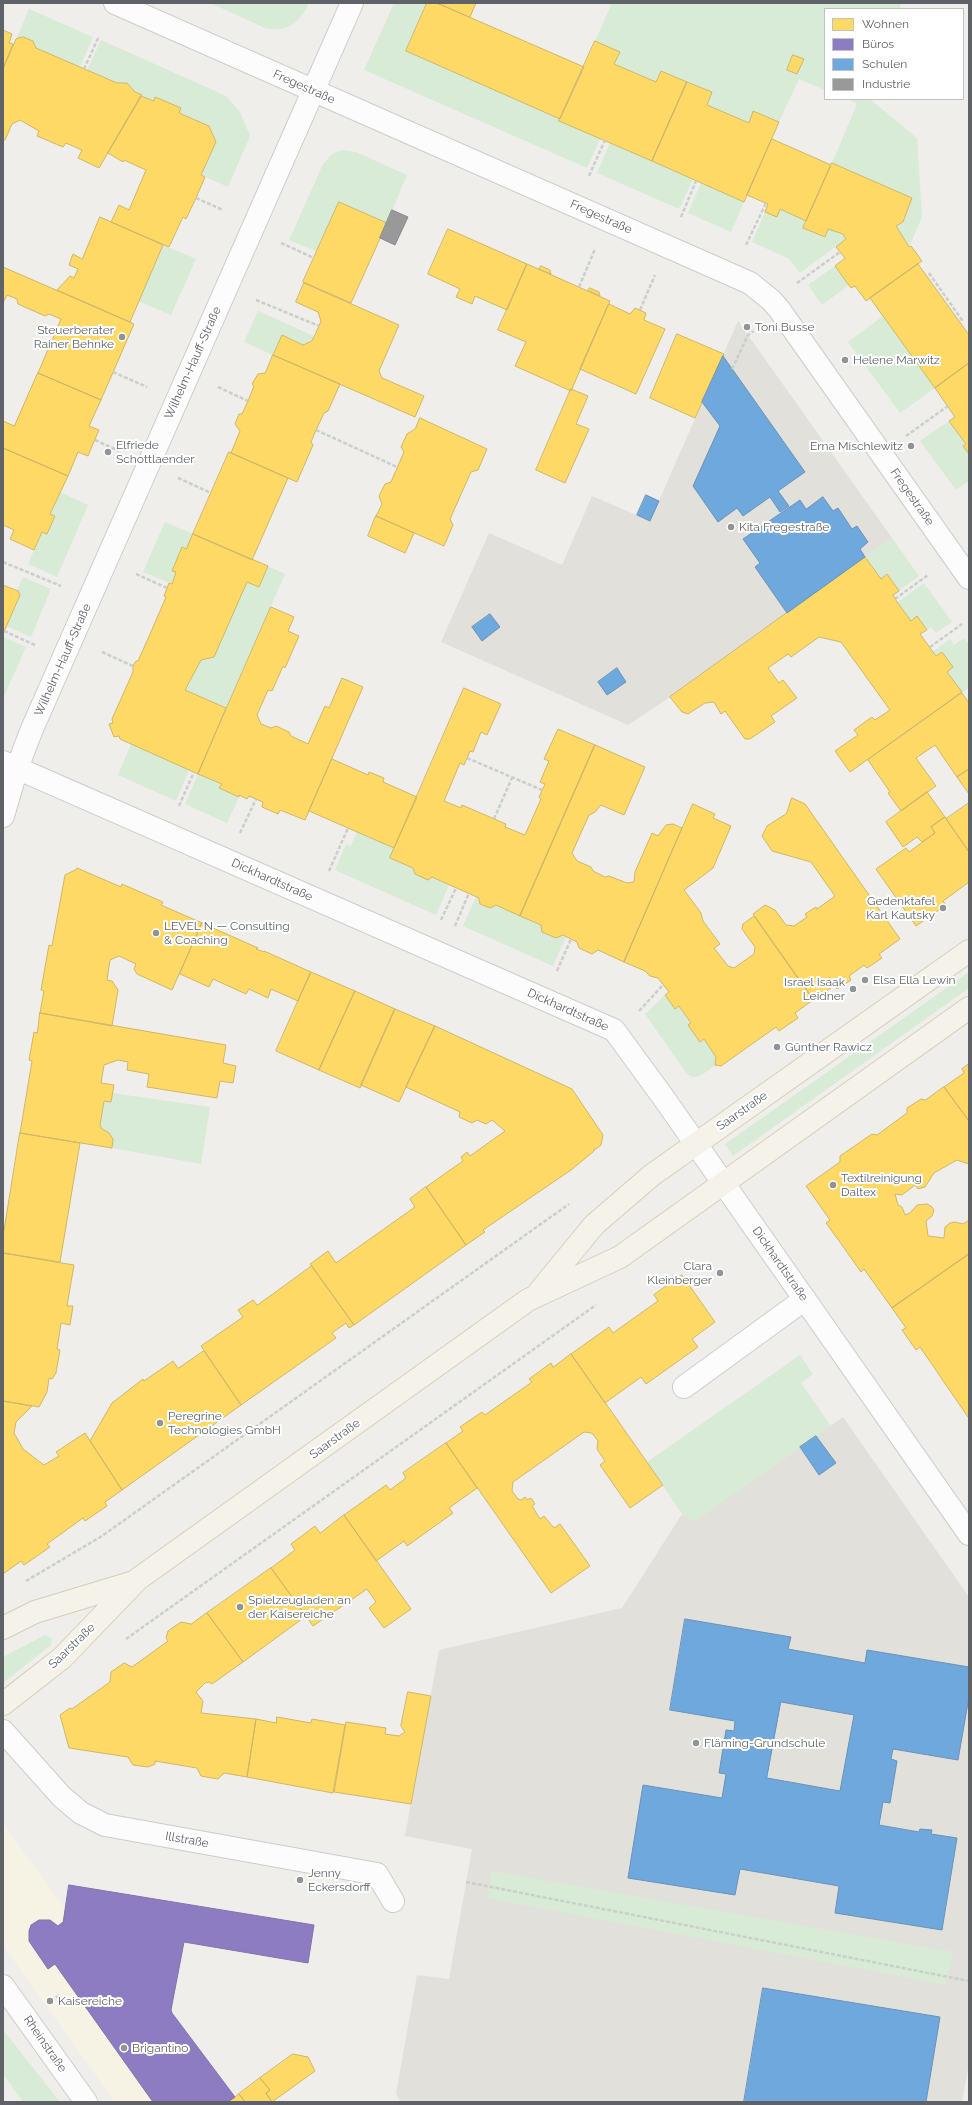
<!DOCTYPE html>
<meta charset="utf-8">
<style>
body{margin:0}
#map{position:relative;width:972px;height:2105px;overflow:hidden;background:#efeeea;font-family:Raleway,sans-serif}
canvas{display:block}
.frame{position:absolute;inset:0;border:4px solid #5f6368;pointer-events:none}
.legend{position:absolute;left:824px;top:8px;width:140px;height:92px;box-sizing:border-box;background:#fff;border:1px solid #bfc1c3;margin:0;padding:5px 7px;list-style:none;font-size:12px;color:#5f6368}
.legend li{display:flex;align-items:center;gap:8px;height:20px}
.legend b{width:20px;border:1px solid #bfc1c3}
</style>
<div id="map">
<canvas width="972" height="2105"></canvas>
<div class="frame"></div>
<ul class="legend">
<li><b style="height:11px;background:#ffd966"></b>Wohnen</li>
<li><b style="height:11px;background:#8e7cc3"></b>Büros</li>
<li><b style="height:11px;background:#6fa8dc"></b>Schulen</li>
<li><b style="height:11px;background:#999"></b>Industrie</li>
</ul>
</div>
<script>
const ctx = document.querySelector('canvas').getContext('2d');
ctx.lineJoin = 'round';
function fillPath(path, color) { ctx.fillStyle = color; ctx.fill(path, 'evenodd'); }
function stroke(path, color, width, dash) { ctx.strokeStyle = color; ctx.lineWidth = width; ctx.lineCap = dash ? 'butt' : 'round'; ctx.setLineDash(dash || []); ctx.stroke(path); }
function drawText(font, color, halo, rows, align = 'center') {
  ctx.font = font + ' Raleway,sans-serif'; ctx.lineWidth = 4; ctx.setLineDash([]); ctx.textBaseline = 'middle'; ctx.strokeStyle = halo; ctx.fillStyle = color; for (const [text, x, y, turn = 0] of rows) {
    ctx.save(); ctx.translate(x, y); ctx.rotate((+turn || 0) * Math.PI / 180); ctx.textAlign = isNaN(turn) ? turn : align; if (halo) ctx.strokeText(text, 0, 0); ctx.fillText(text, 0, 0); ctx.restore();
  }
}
const commercial = new Path2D(`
 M3 1824 65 1909 205 2102H115L3 1945Z`);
const education = new Path2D(`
 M738 321 892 538 670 697 628 725 441 642 489 533 562 565 592 496 650 521Z
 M843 1417 969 1597V2063L962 2102H401L396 2094 417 1975 449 1979 472 1849 405 1836 439 1650 622 1608 682 1514 694 1521 800 1447 819 1475 836 1463 816 1436Z`);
const green = new Path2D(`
 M210 3H309C301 21 287 34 265 28Z
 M394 3H427L406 51 560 119 600 139 587 168 364 70Z
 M612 3H902L899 9H825V90L799 79 779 122 754 111 749 123 707 105 712 92 661 71 656 82 614 64 619 52 595 41Z
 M29 9 93 37 80 67 36 48C33 38 25 36 16 39Z
 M101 40 226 96 240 112 250 136 228 187 201 175 216 142 209 126 179 113 181 108 155 98 154 101 135 92 127 83H117L87 70Z
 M847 99H870L917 138 922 217 909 247 896 226 903 222 912 198 832 163 857 104Z
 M610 143 693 179 679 209 597 173Z
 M343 150 356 152 407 175 387 223 339 202 317 252 289 240 323 164 333 153Z
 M701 183 744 202 731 232 688 213Z
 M780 209 806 221 803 228 825 237 828 229 843 234 846 239 800 273 789 259 752 242 765 212Z
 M163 245 196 259 171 315 138 301Z
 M835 266 849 285 822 305 808 285Z
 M258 311 314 336 312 341 303 345 282 335 273 355 244 342Z
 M883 316 935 388 900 413 848 342Z
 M949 421 966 444 963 446 969 454V481L956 490 920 441Z
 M60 492 88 505 57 577 28 564 42 532 47 534 55 516 50 514Z
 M165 522 193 534 186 549 182 547 172 571 176 572 172 584 143 572Z
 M892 538 919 576 899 591 887 574 881 579 865 557Z
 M268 566 285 574 226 708 185 690 201 660H203L212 656 247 582 259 587Z
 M23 577 51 589 31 637 6 626 20 596 17 591Z
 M924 583 952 622 936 633 931 627 927 630 917 617 911 621 898 602Z
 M3 637 26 647 3 699Z
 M964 638 969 645V687L962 693 947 672 953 667 942 652 936 656 932 652 950 639 954 645Z
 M131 744 189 770 176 801 118 775Z
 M198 774 222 784 220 788 239 797 227 823 185 804Z
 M357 832 394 848 390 858 413 868 428 880 432 877 449 885 436 915 335 870 346 844 351 846Z
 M476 897 479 898 480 904 490 908 496 905 541 925 542 932 555 938 563 935 566 937 553 966 463 926Z
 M969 972V988L733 1156 725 1144Z
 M665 995 675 1009 679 1006 691 1023 700 1042 704 1039 716 1057 715 1065C707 1071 697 1082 687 1074L645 1014Z
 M112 1093 210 1107 201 1164 112 1148 113 1139 109 1133 102 1129 100 1125 104 1101 111 1102Z
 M800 1355 813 1374 801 1383 831 1426 694 1522 682 1514 647 1462Z
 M45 1635 52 1638 51 1645 3 1683V1657Z
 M492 1871 953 1952 946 1985 487 1898Z
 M3 2030 8 2036 60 2102H23L3 2074Z`);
const homes = new Path2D(`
 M427 3H437L584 67 560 119 406 51Z
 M437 3H476L470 17Z
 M3 30 12 34 9 43 13 44 3 68Z
 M23 37 33 41 36 48 80 67 117 83H127L135 92 142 95 99 168 78 158 82 150 66 143 63 147 37 136 39 131 20 120 12 124 5 140H3V69L16 39Z
 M595 41 620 52 614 64 656 82 661 71 687 82 652 161 559 121Z
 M793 55 804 59 797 74 787 70Z
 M687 82 712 92 707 105 749 123 753 111 779 122 744 202 652 161Z
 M141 96 154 101 155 97 181 108 179 113 209 126 216 142 201 175 205 177 196 198 186 219 183 217 169 247 111 222 119 205 129 210 146 170 124 160 123 162 108 153Z
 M772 139 831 165 806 221 780 209 777 217 765 212 768 204 747 195Z
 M832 163 912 198 903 222 896 226 909 247 911 246 922 261 866 301 855 286 851 288 835 266 845 258 836 247 846 239 843 234 828 229 825 237 803 228Z
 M339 202 387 223 351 303 303 282Z
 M100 217 163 245 130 322 57 290 70 276 74 278 78 269 69 265 73 254 82 259Z
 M448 229 527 264 507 310 475 296 472 304 456 297 460 289 428 274Z
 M527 264 610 301 571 391 515 366 526 342 498 330Z
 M918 264 969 335V363L935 388 870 298Z
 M541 266 550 270 551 274 539 269Z
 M3 267 134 324 101 400 38 373 61 319 49 314 45 316 18 304 17 299 7 295 3 303Z
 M304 283 399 325 379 371 382 378 424 396 415 417 273 355 282 335 303 345 312 341 319 326 321 321 318 312 296 302Z
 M590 288 599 292 600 296 588 290Z
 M609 304 630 314 635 308 646 313 644 320 665 329 636 394 580 369Z
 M677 334 724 354 695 418 650 398Z
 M273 355 340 384 328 411 324 413 316 430 311 442 313 445 297 482 231 453 240 431 235 424 239 414H242L248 401 254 386 252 384 258 374 265 373Z
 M969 363V454L963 446 966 444 949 421 955 417 935 388Z
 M38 373 101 400 89 426 99 430 92 446 88 456 78 452 68 476 3 448V421L14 426Z
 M571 389 588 396 576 424 589 429 565 483 536 470Z
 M420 418 487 449 478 470 471 472 450 519 453 525 444 546 376 516 382 504 379 496 385 484 391 482 404 452 401 447 407 434 415 429Z
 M3 448 68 476 50 514 55 516 47 534 42 532 34 550 10 539 14 530 3 525Z
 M229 452 288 478 252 560 193 534Z
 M376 516 414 533 405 553 368 536Z
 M193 534 268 566 259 587 247 582 214 657 201 660 185 690 226 708 198 774 120 739 119 736 114 737 109 724 113 723 112 719 133 672V666L136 661H138L151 632 166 597 164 596 169 583 172 584 176 572 172 571 182 547 186 549Z
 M865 557 881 579 887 574 899 591 893 595 895 599 911 621 917 616 927 630 920 634 936 656 942 652 953 667 947 672 962 692 850 772 835 751 858 735 854 730 872 717 875 720 890 710 841 642 819 637 791 657 788 654 768 668 779 683 783 680 797 698 771 716 775 722 750 739H745L725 711 721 714 714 702 705 703 688 714 682 712 670 697Z
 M3 585 18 591 20 595 3 634Z
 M271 607 294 617 288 631 299 636 285 668 283 666 272 691 268 690 257 715 261 724 271 728 276 726 289 732 291 736 308 744 325 706 329 708 342 678 363 687 305 820 280 810 278 814 262 807 263 802 249 796 247 799 239 795V797L219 788 222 784 198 774Z
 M464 688 501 704 487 735 481 732 473 752 470 751 464 765 460 763 444 801 461 808 462 805 506 824 505 827 525 835 541 799 539 797 545 784 540 782 549 761 544 759 558 729 595 745 520 916 496 905 490 908 480 904 479 898 432 877 428 880 415 874 413 868 390 858Z
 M962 693 969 703V769L957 777 935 745 916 758 936 786 901 811 888 793 890 792 868 760Z
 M595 745 645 767 624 815 601 805 595 812 589 815 572 853 577 861 591 867 593 871 605 877 609 876 627 883 634 882 635 872 652 833 658 836 666 825 673 824 682 828 624 962 598 950 592 954 579 948 577 942 563 935 556 938 542 932 541 925 520 916Z
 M332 759 368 775 369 772 384 778 383 782 417 797 394 848 309 811Z
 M969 769V794L957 777Z
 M927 792 945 817 931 827 935 833 922 842 917 837 903 847 886 822Z
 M792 798 805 804 900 939 879 954 882 958 867 968 864 965 849 976 851 980 837 989 835 985 814 1000 753 914 765 905 775 910 786 925 794 926 807 917 805 914 816 907 817 909 835 896 811 862 772 851 762 836 767 826 786 814Z
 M969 803V852L946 819Z
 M693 804 715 814 713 818 731 826 713 868 684 890 701 913 703 921 720 944 714 948 728 966 734 968 754 954 755 947 742 929 743 924 754 916 813 1000 795 1013 798 1018 779 1031 776 1027 721 1066 715 1065 716 1057 704 1039 700 1042 688 1025 691 1023 679 1006 675 1009 665 995 669 992 658 978 650 976 645 971 624 962Z
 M945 817 969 852V882L943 901 946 905 916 926 876 869 906 848 909 852 935 833 931 827Z
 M77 868 121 887 122 884 163 902 161 905 202 923 172 990 137 974 134 969 136 964 119 956 110 960 107 980 112 981 118 990 112 1026 40 1013 44 991 41 990 49 945 52 946 65 875 77 869Z
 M202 923 258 948 256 949 264 952V951L311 972 298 1001 271 989 268 998 249 989 246 994 213 979 209 987 180 974Z
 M311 972 355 991 319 1070 276 1051Z
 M355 991 395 1009 360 1088 319 1070Z
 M395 1009 435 1026 399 1102 361 1085Z
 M40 1013 226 1045 223 1063 236 1066 233 1083 220 1081 217 1098 147 1087 149 1074 127 1070 128 1062 118 1060 104 1065 101 1083 114 1085 111 1102 104 1101 100 1125 102 1129 109 1133 113 1139 112 1148 20 1133 32 1061 29 1060 34 1032 37 1033Z
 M435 1026 572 1089 603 1135 601 1145 596 1149H594V1151L571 1170 483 1230 485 1232 466 1245 426 1187 463 1161 461 1157 467 1152 470 1156 505 1131 492 1120 486 1124 477 1120 472 1123 459 1117 460 1112 406 1087Z
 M969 1064V1121L944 1087 964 1073 962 1069Z
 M944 1087 969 1121V1164L957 1160 934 1173 925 1187 918 1189 915 1185 902 1195 895 1194 898 1205 902 1207 905 1215 910 1213 917 1205 927 1204 932 1207 934 1210 932 1216 926 1221 928 1236 944 1238 945 1227 950 1223 955 1222 963 1224 969 1220V1254L892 1308 864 1269 861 1272 842 1245 826 1223 830 1220 806 1186 840 1162V1156L872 1134 877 1135 907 1113V1108L921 1099 925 1100Z
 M20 1133 80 1143 60 1262 3 1253V1237Z
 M426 1187 466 1245 354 1325 310 1264 328 1251 336 1263 415 1207 410 1199Z
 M3 1253 74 1265 67 1306H73L70 1325 61 1323 57 1349 60 1350 56 1373 52 1379 49 1378 47 1392 39 1407 3 1401Z
 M969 1254V1416L968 1417 920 1347 916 1350 902 1330 906 1328 892 1308Z
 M312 1266 354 1325 349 1328 346 1323 332 1333 336 1338 241 1405 201 1346 243 1317 238 1310 253 1300 257 1305Z
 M682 1275 715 1322 692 1339 698 1347 646 1384 641 1377 605 1403 571 1354 609 1327 613 1333 658 1301 654 1295Z
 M204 1351 241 1405 122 1490 90 1441 112 1403 143 1379 144 1381 173 1361 178 1368Z
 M571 1354 663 1485 630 1508 600 1465 605 1461 597 1449 598 1441 592 1433 584 1432 513 1482 512 1491 518 1499 521 1500 525 1497 527 1500 531 1498 535 1504 532 1506 540 1519 544 1516 554 1528 560 1524 590 1566 551 1593 446 1443 463 1431 460 1427 482 1412 485 1415 532 1382 529 1379 551 1363 553 1367Z
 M3 1401 32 1406 16 1422 14 1433 23 1449 44 1465 59 1456 56 1452 85 1433 122 1490 105 1502 107 1506 85 1521 83 1518 47 1544 50 1547 24 1565 21 1561 3 1574Z
 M446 1443 477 1488 449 1508 453 1513 407 1546 404 1541 376 1561 344 1515 386 1485 390 1490 406 1478 403 1473Z
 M344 1515 411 1609 384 1628 369 1608 376 1602 367 1589 313 1626 271 1568 295 1550 291 1544 315 1526 320 1533Z
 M271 1568 306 1616 243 1662 207 1613Z
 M207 1613 243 1662 212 1684 209 1682 205 1683 196 1692 203 1701 201 1713 256 1719 247 1777 224 1773 218 1779 201 1776 197 1768 155 1761V1764L148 1767 133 1765 128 1757 69 1748 60 1715 70 1708 72 1709 110 1682 111 1672 124 1663 132 1667 168 1641 166 1638 168 1631 181 1622 191 1624Z
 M408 1692 431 1696 411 1804 334 1792 346 1722 386 1728 385 1734 399 1736 405 1732 401 1726Z
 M277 1717 311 1723 312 1719 345 1725 333 1793 247 1777 256 1719 276 1723Z
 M293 2054 308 2057 315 2071 272 2102 266 2093 270 2090 260 2078Z
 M260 2078 270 2090 266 2093 272 2102H245L239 2094Z
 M239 2094 245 2102H228L235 2097Z`);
const offices = new Path2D(`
 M69 1885 314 1925 308 1963 184 1942 171 2010 172 2013 235 2097 228 2102H153L55 1964 48 1969 29 1941V1931L31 1925 39 1920H50L58 1926 63 1922Z`);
const schools = new Path2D(`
 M723 356 805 472 778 491 789 506 780 512 770 497 743 516 737 508 718 522 693 486 720 426 702 402Z
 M646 495 659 501 650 521 637 515Z
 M823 497 833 511 838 508 852 529 857 526 868 542 860 549 865 557 787 613 755 567 760 563 743 539 800 500 806 509Z
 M490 614 500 627 482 641 472 627Z
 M617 668 626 682 607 695 598 682Z
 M816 1436 836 1463 819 1475 800 1447Z
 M685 1619 791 1637 788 1649 865 1663 867 1650 969 1667V1697L958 1760 893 1749 891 1759 897 1761 890 1803 883 1802 879 1825 919 1832 920 1829 932 1830 931 1834 957 1838 942 1930 835 1913 839 1886 740 1869 735 1895 628 1878 643 1785 722 1798 726 1774 719 1773 726 1730 734 1731 735 1721 670 1710ZM781 1702 854 1715 840 1791 767 1778Z
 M763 1988 940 2017 926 2102H744Z`);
const industry = new Path2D(`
 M392 210 408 217 395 245 380 238Z`);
const path = new Path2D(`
 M84 69 99 36
 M589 176 605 140
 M196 198 223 210
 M681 217 696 181
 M281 243 314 258
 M746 245 766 203
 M929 273 962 320 960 322
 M797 283 840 252
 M579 287 595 249
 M256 300 319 326
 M640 310 655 275
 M732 369 748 335 754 331
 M113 372 147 387
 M218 387 248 401
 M316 430 397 467
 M906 436 948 406
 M95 440 119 451
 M178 478 211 493
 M3 562 61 586
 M136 574 167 588
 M895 599 928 575
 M4 631 35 645
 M930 647 962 624
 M102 652 133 666
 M467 758 542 790
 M179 806 194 772
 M494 819 512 778
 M240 833 256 799
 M329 871 348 828
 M441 920 456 888
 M455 926 469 893
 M557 971 571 939
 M639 1011 663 985
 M26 1581 102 1536 569 1204
 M126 1639 596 1305
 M466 1882 969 1981
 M51 2001 59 1995`);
const minor = new Path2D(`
 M115 3 750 283 771 300 779 309 969 578
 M3 762 614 1030 663 1097 969 1534
 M3 816 17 768 32 729 352 3
 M684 1387 805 1299
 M3 1731 62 1797 81 1813 105 1825 377 1874 393 1901
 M3 1986 86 2102`);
const major = new Path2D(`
 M539 1292 594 1225 652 1175 969 951
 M3 1628 35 1612 134 1582
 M3 1704 62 1658 138 1579 528 1300 620 1257 969 1008`);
const markers = [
 [747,327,4,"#919496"],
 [122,337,4,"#919496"],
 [845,360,4,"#919496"],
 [911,446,4,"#919496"],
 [108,452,4,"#919496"],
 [731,527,4,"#919496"],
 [943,908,4,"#919496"],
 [156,933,4,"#919496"],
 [865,980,4,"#919496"],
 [853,989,4,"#919496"],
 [777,1047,4,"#919496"],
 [833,1185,4,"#919496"],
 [720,1273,4,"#919496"],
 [160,1423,4,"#919496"],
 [240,1607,4,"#919496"],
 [696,1743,4,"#919496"],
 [300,1880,4,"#919496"],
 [50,2001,4,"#919496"],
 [124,2048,4,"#919496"]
];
const streetNames = [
 ["Fregestraße",304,87,24],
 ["Fregestraße",601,217,24],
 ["Wilhelm-Hauff-Straße",193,363,-66],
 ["Fregestraße",912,497,55],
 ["Wilhelm-Hauff-Straße",63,660,-66],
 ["Dickhardtstraße",272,880,24],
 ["Dickhardtstraße",568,1010,24],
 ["Saarstraße",742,1111,-35],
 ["Dickhardtstraße",780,1264,55],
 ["Saarstraße",335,1439,-36],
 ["Saarstraße",72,1646,-44],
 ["Illstraße",187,1840,10],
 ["Rheinstraße",45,2044,55]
];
const poiNames = [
 ["Toni Busse",755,327],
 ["Steuerberater",114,330,"right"],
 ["Rainer Behnke",114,344,"right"],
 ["Helene Marwitz",853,360],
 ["Elfriede",116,445],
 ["Schottlaender",116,459],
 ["Erna Mischlewitz",903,446,"right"],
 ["Kita Fregestraße",739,527],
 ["Gedenktafel",935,901,"right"],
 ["Karl Kautsky",935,915,"right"],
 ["LEVEL N — Consulting",164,926],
 ["& Coaching",164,940],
 ["Elsa Ella Lewin",873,980],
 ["Israel Isaak",845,982,"right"],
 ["Leidner",845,996,"right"],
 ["Günther Rawicz",785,1047],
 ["Textilreinigung",841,1178],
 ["Daltex",841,1192],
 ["Clara",712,1266,"right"],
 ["Kleinberger",712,1280,"right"],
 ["Peregrine",168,1416],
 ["Technologies GmbH",168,1430],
 ["Spielzeugladen an",248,1600],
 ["der Kaisereiche",248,1614],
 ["Fläming-Grundschule",704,1743],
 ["Jenny",308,1873],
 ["Eckersdorff",308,1887],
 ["Kaisereiche",58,2001],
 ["Brigantino",132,2048]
];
fillPath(commercial, '#f7f3e4');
fillPath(education, '#e2e0da');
fillPath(green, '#d8ebd6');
fillPath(homes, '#ffd966');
stroke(homes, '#cfb667', 1);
fillPath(offices, '#8e7cc3');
stroke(offices, '#8074a8', 1);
fillPath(schools, '#6fa8dc');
stroke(schools, '#6a93b9', 1);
fillPath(industry, '#999');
stroke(industry, '#88898a', 1);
stroke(minor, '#cbcccc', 24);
stroke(major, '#d7ceb8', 24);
stroke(path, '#cacfcc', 2.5, [4, 2]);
stroke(minor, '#fdfcfc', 22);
stroke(major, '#f4f2e9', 22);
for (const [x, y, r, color] of markers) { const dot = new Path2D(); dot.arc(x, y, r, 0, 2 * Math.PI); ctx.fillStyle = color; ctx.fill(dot); stroke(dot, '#fff', 1.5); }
drawText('12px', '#5f6368', '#fff', streetNames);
drawText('12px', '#5f6368', '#fff', poiNames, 'left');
</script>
